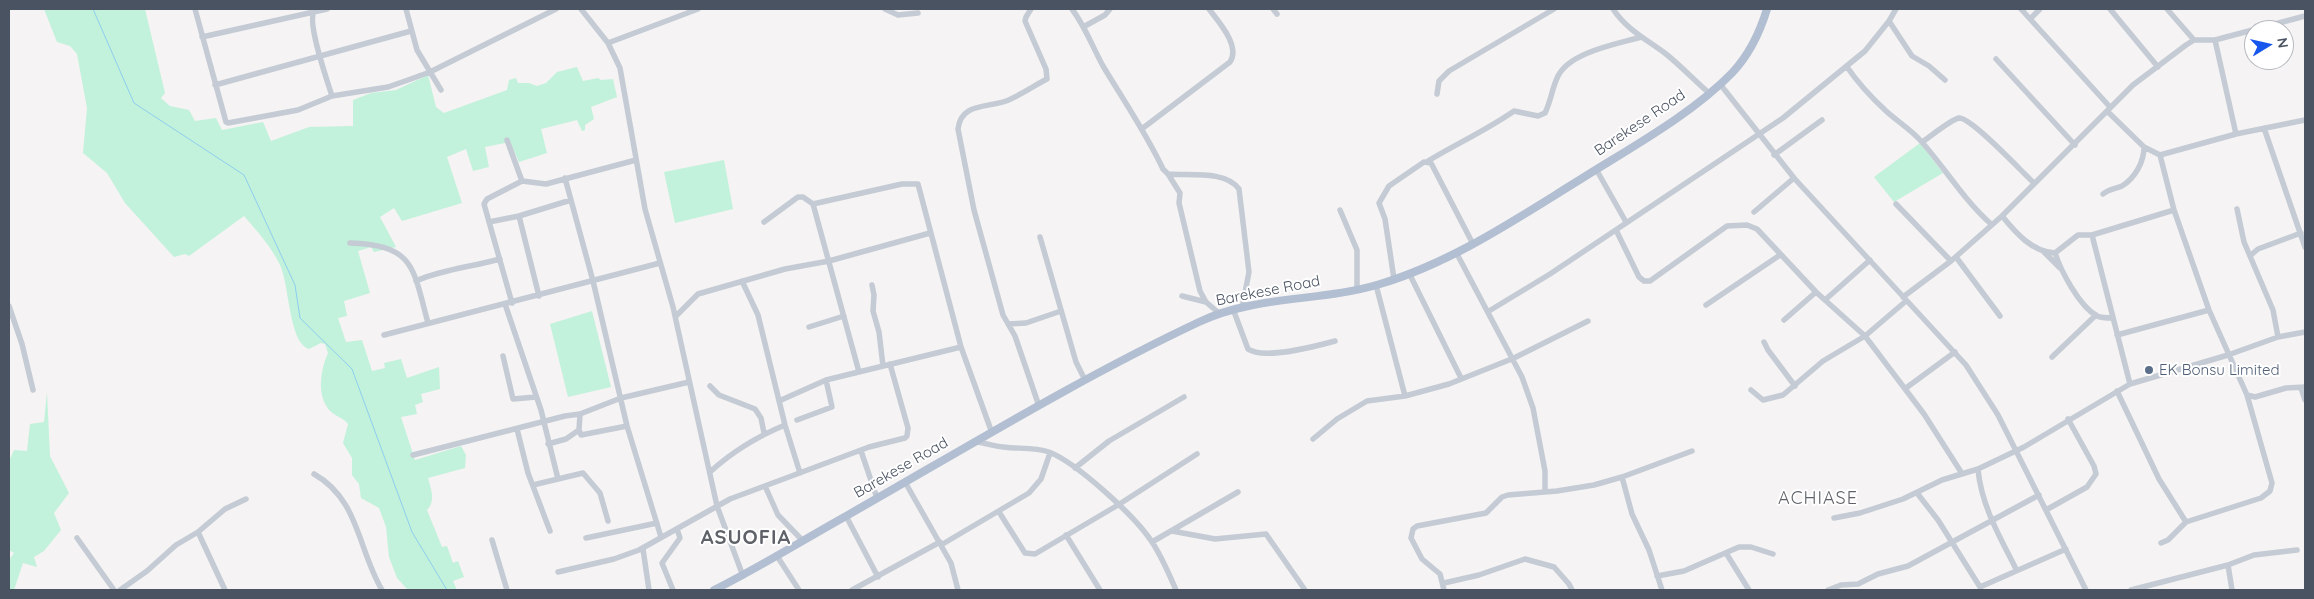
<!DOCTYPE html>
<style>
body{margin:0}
#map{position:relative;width:2314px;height:599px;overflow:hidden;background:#f5f3f3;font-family:Quicksand,sans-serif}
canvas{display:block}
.frame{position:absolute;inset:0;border:10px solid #4a5361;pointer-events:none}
.north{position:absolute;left:2244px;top:20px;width:50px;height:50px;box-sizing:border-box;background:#fff;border:1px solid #b7bac0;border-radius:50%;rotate:81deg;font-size:14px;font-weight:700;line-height:20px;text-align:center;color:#4a5361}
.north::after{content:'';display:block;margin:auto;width:18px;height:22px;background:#1757eb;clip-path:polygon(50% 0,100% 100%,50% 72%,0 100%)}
</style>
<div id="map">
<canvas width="2314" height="599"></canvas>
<div class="frame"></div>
<div class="north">N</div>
</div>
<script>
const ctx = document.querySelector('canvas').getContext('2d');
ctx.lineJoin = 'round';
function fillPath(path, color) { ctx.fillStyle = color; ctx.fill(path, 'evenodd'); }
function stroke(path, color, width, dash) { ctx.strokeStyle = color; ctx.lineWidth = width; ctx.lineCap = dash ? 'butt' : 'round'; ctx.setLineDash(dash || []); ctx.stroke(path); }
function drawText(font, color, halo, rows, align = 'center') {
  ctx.font = font + ' Quicksand,sans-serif'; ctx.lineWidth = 4; ctx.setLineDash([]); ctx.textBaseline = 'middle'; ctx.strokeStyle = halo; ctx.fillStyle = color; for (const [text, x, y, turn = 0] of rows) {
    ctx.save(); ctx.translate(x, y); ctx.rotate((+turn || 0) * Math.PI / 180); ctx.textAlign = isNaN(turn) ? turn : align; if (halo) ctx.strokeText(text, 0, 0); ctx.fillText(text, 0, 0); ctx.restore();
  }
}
const green = new Path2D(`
 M44 9H145L165 93 161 98 170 106 189 110 195 121 216 118 222 130 263 122 271 141 309 127 353 126V100L371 93 396 90 428 75 436 107 444 113 507 90 509 80 516 78 518 83H529L537 86 546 83 557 72 577 67 583 81 598 78 601 80 613 79 617 97 591 107 594 119 585 125V130L582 131 577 120 541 129 547 153 519 162 510 142 485 147 489 167 473 171 466 149 447 157 462 203 402 221 394 208 380 217 396 247 374 252 371 247 358 251 370 293 344 301 347 316 338 318 346 342 362 340 372 371 385 368 384 363 401 359 407 378 439 367 440 389 421 394 423 402 415 405 417 414 401 417 415 460 461 446 466 455 465 468 428 478C431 489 436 501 427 510L442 547 447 546 453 563 458 561 464 577 453 581 457 590H408L397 578 389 557 386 527 379 508 361 498 359 484 352 475V458L343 443 348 424C342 416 332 416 327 407 317 392 321 369 328 353L325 344 321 343 309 349C288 342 290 283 279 263 270 245 257 231 244 216L189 256 185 254 174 257 125 203 107 173 83 153 87 108 77 54 70 46 57 42Z
 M1920 143 1943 173 1894 202 1874 177Z
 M724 160 733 209 675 223 664 172Z
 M592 311 611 387 568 397 550 324Z
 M47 392 50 456 69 493 54 513 61 530 44 551 34 557 37 567 23 563 14 590H9V560L14 553 9 550V461L14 450 27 451 30 424 44 422Z`);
const stream = new Path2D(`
 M93 9 134 103 244 175 295 285 300 318 352 369 412 532 447 590`);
const minor = new Path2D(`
 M195 9 226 122 228 123 298 110 332 96 388 87 408 80 430 72 556 9
 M406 9 417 50 441 90
 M581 9 608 43 620 68 645 209 673 307 717 506 743 576
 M885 9 898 15 918 13
 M1031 9 1026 17 1025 21 1046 69 1047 79C1037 84 1015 98 1006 101 986 108 961 103 958 129L974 210 1003 315 1015 336 1039 406
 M1072 9C1086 28 1092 46 1103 66 1124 101 1146 133 1163 169L1168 174C1190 176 1225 170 1239 189L1249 272 1242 308
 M1273 9 1277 14
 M1613 9C1627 30 1646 39 1666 54 1681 66 1695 81 1709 93
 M2021 9 2110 107
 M2110 9 2158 67
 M2167 9 2194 40
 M314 12C307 23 327 80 332 96
 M2031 18 2040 9
 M1889 21 1912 56 1929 66 1945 80
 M1085 26 1105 15 1110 9
 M202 37 327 9
 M2215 40 2236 134
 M608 43 698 9
 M1996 59 2075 145
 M1847 67C1858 83 1872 98 1886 111 1897 121 1910 129 1921 141 1945 168 1963 199 1991 224
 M1720 84 1794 178 1966 365 1998 415 2086 590
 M215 85 411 31
 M1437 94 1439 81 1449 71 1554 9
 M2107 111 2144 147 2160 155 2236 134 2305 120
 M1143 128 1230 62C1241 46 1218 21 1209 9
 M2264 128 2305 247
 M507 140 522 181 487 199 484 204 512 303
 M1922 142C1930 137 1950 120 1959 118 1971 117 2022 172 2033 182
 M1774 155 1822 120
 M2160 155 2174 210 2209 310 2247 395 2272 483 2270 491 2261 498 2186 522 2168 540 2161 543
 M1428 161C1456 144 1487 130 1514 111L1538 116 1545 113C1551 101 1552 88 1558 76 1570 52 1617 44 1641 37
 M1596 169 1626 222
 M1168 174 1180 193 1179 203 1200 291 1206 302 1220 314
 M565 178 593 281 627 426 661 537
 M522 181 546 184 636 160
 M2103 194C2109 189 2115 189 2122 186 2135 178 2144 162 2144 147
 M813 204 902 184H918L961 347 992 433
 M1896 204 1951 261
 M2237 209 2244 242 2273 310 2278 337
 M1340 210 1357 250V289
 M1754 212 1794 178
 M519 216 539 296
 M2002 216C2016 233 2032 252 2055 253L2078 235H2092L2174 210
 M489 222 519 216 571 200
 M764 222 798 197H803L813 204 859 372
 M1616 230 1639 277 1644 281H1650L1727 226 1747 225 1757 229 1816 292 1865 336 1924 414 1961 472
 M2092 235 2130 384
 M1040 237 1076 362 1085 380
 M350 243C415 245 413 268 428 323
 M2044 252 2060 268
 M2055 253C2061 271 2079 306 2097 316 2101 318 2108 318 2113 318
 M1457 254 1522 377 1533 408 1545 471V490
 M2251 255 2258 249 2301 233
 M1956 257 2000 316
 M1410 275 1461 378
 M1394 279 1385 219 1379 203 1389 186 1424 162 1431 163 1473 244
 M416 281C443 269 472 267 500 259
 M742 281 758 315 785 425 800 473
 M872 285 874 295 873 311 879 332 883 366
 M1376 285 1405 396
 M1182 296 1206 302
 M1903 297 1951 261 2002 216 2133 85 2186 45 2194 40H2215L2305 16
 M1825 300 1870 260
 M505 304 541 410 558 479
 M1706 305 1780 255
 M9 306 22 344 33 390
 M1233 309 1248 349C1263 360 1317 346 1335 341
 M1489 311 1550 274 1783 118 1865 51 1889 21 1896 9
 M676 316 698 294 785 269 829 261 930 233
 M1784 320 1816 292
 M1009 324 1026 323 1061 311
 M809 327 844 316
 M384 335 660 263
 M2117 335 2209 310
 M1764 342 1768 350 1795 386
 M503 356 513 399 536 397
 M2052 357 2096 315
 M710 386 719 395 755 409 761 418 764 433
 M1906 388 1955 352
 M2301 388 2305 400
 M1751 390 1763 400 1783 395 1823 361 1865 336 1906 301
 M2117 391 2159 479 2186 522
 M2247 395 2255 397 2286 388 2305 387
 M779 401 826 380 961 347
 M580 414 579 430 581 435 627 426
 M797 420 832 407 826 380
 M517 429 528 473 550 531
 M1313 439 1337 419 1367 401 1405 396 1449 384 1514 358 1588 321
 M977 442C985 443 994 446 1003 447 1018 449 1034 447 1049 452 1077 463 1135 516 1152 542 1162 557 1169 574 1176 590
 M548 444 566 439 579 430
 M861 451 877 498
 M413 455 565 416 580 414 621 398 689 382
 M1075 468 1109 441 1184 397
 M1978 469C1981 505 2000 537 2016 569
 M710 472C733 451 756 437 785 425
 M314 474C359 499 358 550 382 590
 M1622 477 1692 451
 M905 482 951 563 958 590
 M533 485 583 473 600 493 608 521
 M765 486 778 515 803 541
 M1917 493 1938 520 1980 587 2066 549
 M2046 510 2087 487 2096 474 2094 466 2068 419
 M999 512 1025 553 1035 554 1118 505 1197 454
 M846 516 878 577
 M1834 518 1860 513 1903 499 1942 480 1978 469 2024 447 2130 384 2228 355 2278 337 2305 332
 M1172 531 1215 539 1266 534 1305 590
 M198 532 225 590
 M1066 535 1100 590
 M77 538 114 590
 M586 538 657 523
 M492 540 507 590
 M1152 542 1238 492
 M941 545 1029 493 1041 479 1050 453
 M643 549 649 590
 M1726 553 1749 590
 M777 556 799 590
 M2228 565 2254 555 2297 550
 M558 572 614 559 639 550 730 499 869 447 905 438 907 436 908 428 890 364
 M1657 576 1684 571 1739 547H1751L1773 554
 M1444 583 1479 575 1525 559 1554 567 1569 584 1572 590
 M120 590 147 571 176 545 198 532 225 509 246 499
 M673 590 662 563 680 538 677 529
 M852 590 940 542
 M1444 590 1440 574 1422 559 1411 538 1413 529 1417 526 1486 513 1502 497 1508 495 1557 491 1594 485 1622 477 1632 514 1649 550 1662 590
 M1828 590 1841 585 1858 584 1878 574 1908 566 2039 495
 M2131 590 2228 565 2232 590`);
const major = new Path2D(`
 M714 590C760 567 803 540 848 515 964 449 1078 379 1199 322 1255 295 1321 302 1380 284 1453 262 1516 219 1581 179 1630 148 1691 115 1732 73 1749 55 1760 32 1767 9`);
const markers = [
 [2149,370,5,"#5c6f8a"]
];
const streetNames = [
 ["Barekese Road",1640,123,-34],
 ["Barekese Road",1268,291,-11],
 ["Barekese Road",901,468,-30]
];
const serviceNames = [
 ["EK Bonsu Limited",2159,370]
];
const quarterNames = [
 ["ACHIASE",1818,499]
];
const districtNames = [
 ["ASUOFIA",746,538]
];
fillPath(green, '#c2f2db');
stroke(stream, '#8eceef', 1);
stroke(minor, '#c4cbd4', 5.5);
stroke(major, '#b2bed1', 8);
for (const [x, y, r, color] of markers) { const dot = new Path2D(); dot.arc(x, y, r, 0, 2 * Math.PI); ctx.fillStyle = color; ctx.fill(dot); stroke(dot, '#fff', 2); }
drawText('15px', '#4a5361', '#fff', streetNames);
drawText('15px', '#4e5e75', '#fff', serviceNames, 'left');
ctx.letterSpacing = '1px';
drawText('18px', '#5f6268', '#fff', quarterNames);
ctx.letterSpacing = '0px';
ctx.letterSpacing = '1px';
drawText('bold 20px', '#5f6268', '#fff', districtNames);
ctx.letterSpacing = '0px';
</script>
